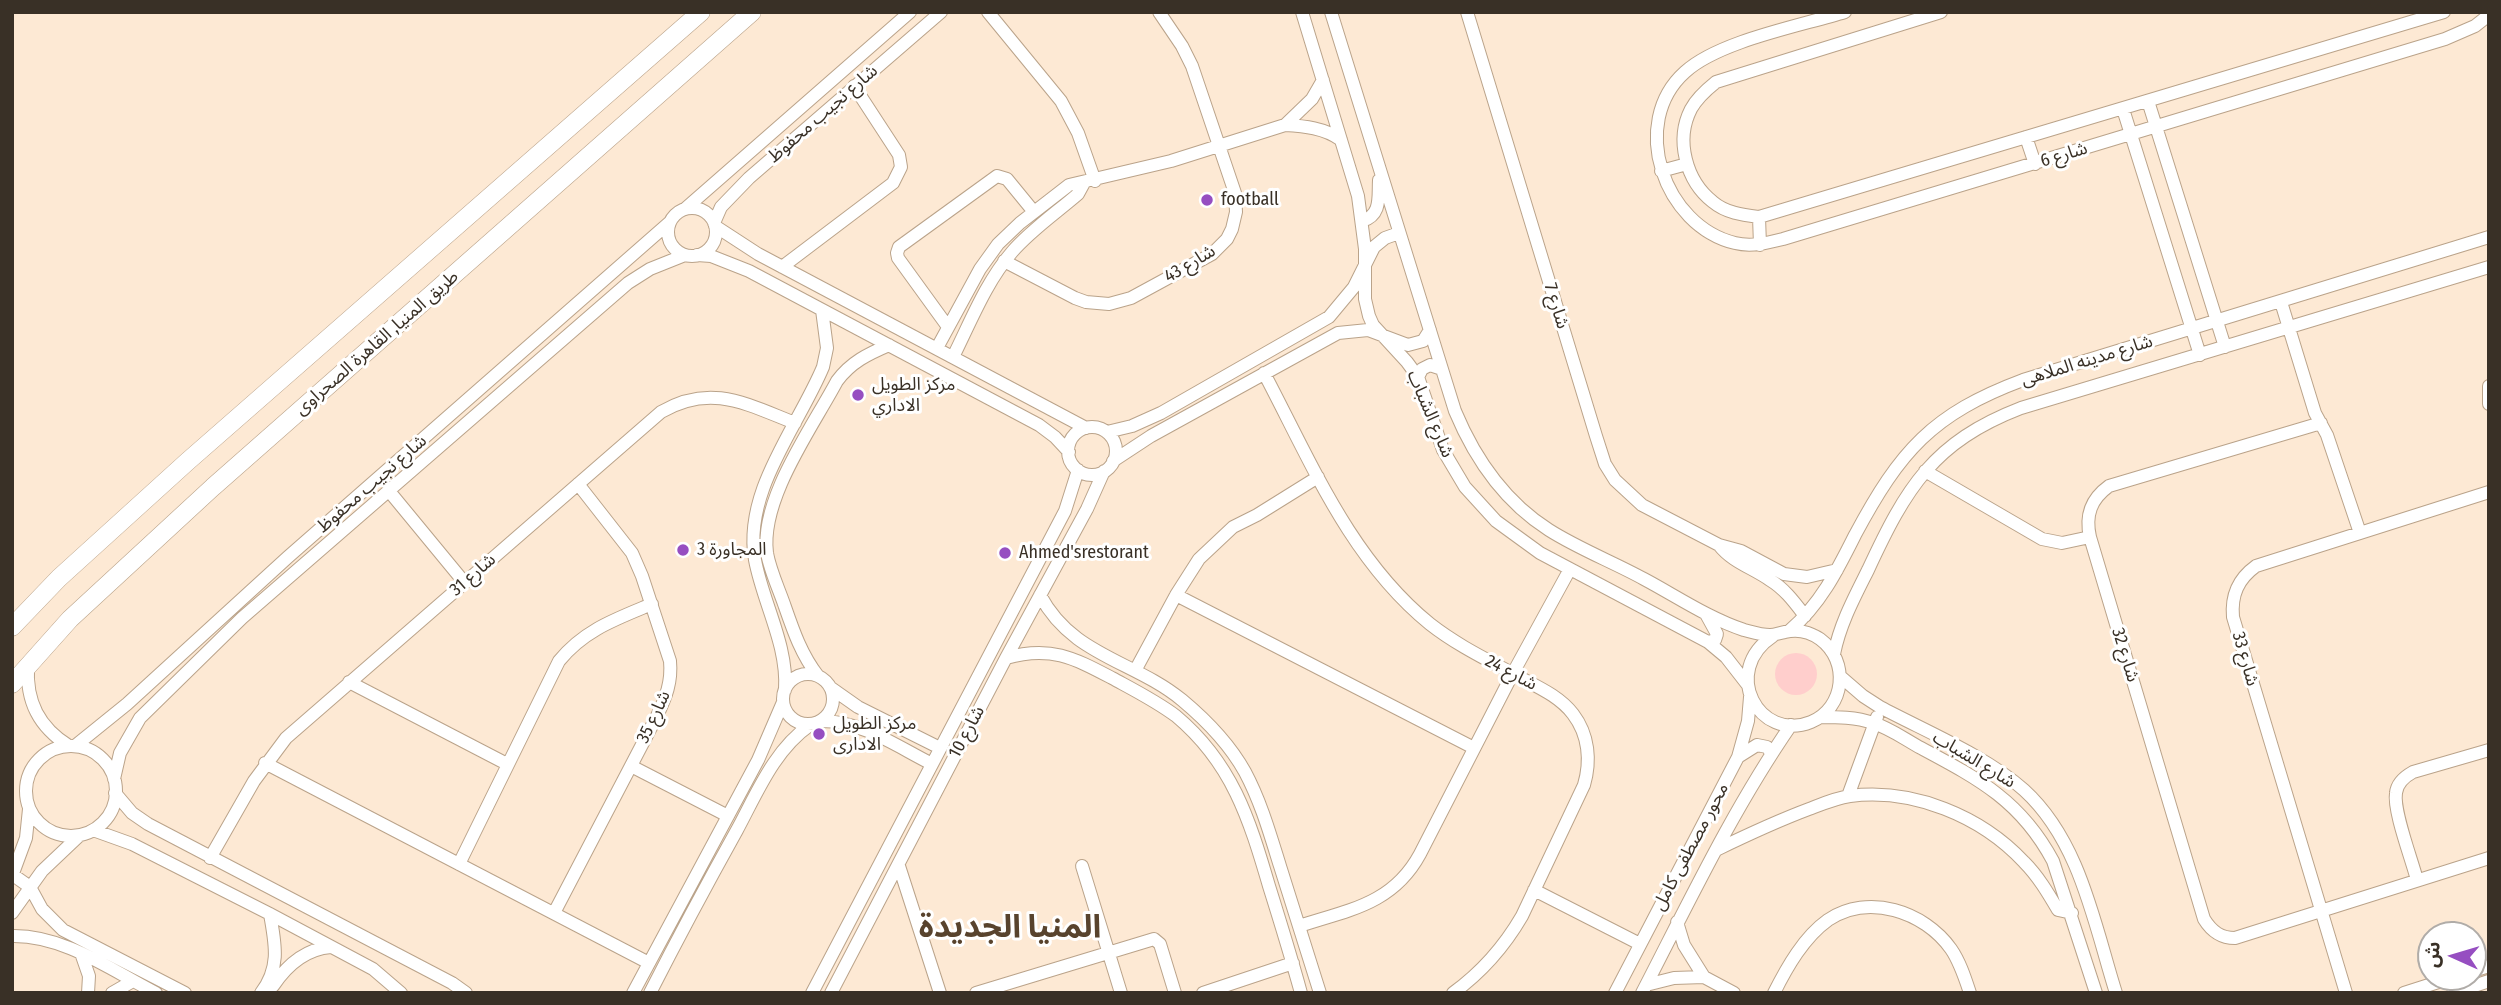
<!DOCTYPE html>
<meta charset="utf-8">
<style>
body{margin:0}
#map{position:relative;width:2501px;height:1005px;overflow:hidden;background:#fde9d4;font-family:"Fira Sans Condensed","Noto Sans Arabic",sans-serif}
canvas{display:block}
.frame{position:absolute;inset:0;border:14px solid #393026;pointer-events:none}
.north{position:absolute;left:2417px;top:921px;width:70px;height:70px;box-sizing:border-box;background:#fff;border:2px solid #b0aca8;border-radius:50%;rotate:274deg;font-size:19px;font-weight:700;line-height:28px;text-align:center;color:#393026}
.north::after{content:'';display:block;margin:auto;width:24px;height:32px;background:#964ec1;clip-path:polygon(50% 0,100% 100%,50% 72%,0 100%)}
</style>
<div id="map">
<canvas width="2501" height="1005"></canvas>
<div class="frame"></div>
<div class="north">ش</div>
</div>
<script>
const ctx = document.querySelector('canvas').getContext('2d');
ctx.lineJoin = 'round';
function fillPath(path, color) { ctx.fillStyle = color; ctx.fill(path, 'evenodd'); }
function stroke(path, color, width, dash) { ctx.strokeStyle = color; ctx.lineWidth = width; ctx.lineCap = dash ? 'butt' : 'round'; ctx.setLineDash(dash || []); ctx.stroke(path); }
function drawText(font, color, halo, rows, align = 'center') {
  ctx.font = font + ' "Fira Sans Condensed","Noto Sans Arabic",sans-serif'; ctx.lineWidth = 6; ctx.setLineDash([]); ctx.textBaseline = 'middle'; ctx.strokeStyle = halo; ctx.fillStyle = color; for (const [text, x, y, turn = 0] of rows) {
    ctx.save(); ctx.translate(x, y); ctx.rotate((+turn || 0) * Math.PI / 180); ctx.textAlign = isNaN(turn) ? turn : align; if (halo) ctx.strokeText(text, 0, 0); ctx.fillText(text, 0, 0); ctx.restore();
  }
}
const green = new Path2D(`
 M1775 674a21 21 0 1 1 42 0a21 21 0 1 1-42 0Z`);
const minor = new Path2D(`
 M988 12 1061 101 1078 133 1095 181
 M1302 12 1358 196 1365 249V299L1369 316 1373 325 1407 362 1418 377 1443 450 1465 487 1496 521 1540 553 1708 642 1726 657 1747 684
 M1331 12 1455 411C1475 459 1505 502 1549 530 1579 549 1613 562 1644 579 1676 596 1708 618 1744 630 1752 632 1761 635 1770 635 1775 635 1779 633 1785 632 1797 629 1810 632 1820 639 1850 661 1845 708 1811 722 1759 743 1720 671 1773 636
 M1467 12 1596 436 1605 464 1615 480 1642 505 1719 545 1741 551 1784 574 1807 577 1837 570
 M1845 12C1800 26 1719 41 1685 72 1628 123 1664 226 1735 243 1751 247 1767 243 1783 239L2445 39 2475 26 2489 15
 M1941 12 1716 82C1706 90 1697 98 1691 109 1675 140 1686 181 1713 202 1726 213 1743 215 1759 217L2444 12
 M2148 101 2225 347
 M2123 109 2200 355
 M1285 125C1304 126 1325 128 1341 140
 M2026 137 2035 164
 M1661 171 1687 164
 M686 208 910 12
 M668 232a24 24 0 1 1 48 0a24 24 0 1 1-48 0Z
 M1759 217 1760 245
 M1362 221C1382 215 1378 197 1379 180
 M714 223 721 207 749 178 941 12
 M715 226 758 254 1086 428
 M697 255 711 256 749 271 1039 425 1055 437 1069 452
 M1004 261 1075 298 1086 302 1109 304 1131 298 1212 254 1227 239 1232 229 1236 212 1235 193 1192 66 1182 46 1159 12
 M782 267 893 183 901 167 899 155 854 86
 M2281 302 2315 413 2327 435 2360 533
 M948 327 898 258 897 253 899 247 997 176 1007 179 1034 212
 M937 348 980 269 998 244 1020 223 1069 185 1171 161 1285 125 1312 99 1323 80
 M953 357C971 321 986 282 1012 252 1031 230 1056 213 1078 194L1084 183
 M1264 373C1311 462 1350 559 1430 624 1458 646 1490 661 1521 678 1540 688 1560 697 1573 714 1589 735 1591 761 1584 785L1522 916C1504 947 1482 972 1453 993
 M1418 377 1422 369 1430 365 1442 369
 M2489 386V404
 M2321 423 2109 486C2091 499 2085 515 2090 537L2204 919C2212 932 2221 938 2235 938L2489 858
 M1068 451a24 24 0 1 1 48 0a24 24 0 1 1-48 0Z
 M1107 432 1132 426 1161 413 1329 317 1354 287 1374 247 1385 238 1399 233
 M1113 461 1151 436 1338 333 1368 330 1408 345 1423 341 1430 330
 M1925 471 2042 539 2062 543 2090 537
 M389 491 464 582
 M1719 545C1732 562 1753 568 1770 580 1785 589 1795 603 1805 616
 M1040 595C1072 656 1133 660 1182 700 1206 720 1230 745 1245 772 1261 802 1270 834 1280 866 1293 908 1307 951 1320 993
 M1176 595 1474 748
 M1706 614 1717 634 1715 640 1708 642
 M1789 631C1820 605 1837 571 1855 535 1900 451 1932 414 2023 380L2489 237
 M1834 654C1840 624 1854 598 1868 570 1906 488 1933 442 2021 408L2489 267
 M1006 658C1050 645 1074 658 1112 678 1134 690 1156 701 1176 716 1232 763 1249 818 1269 886 1280 921 1291 957 1301 993
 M28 666C26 702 39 727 69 746
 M1136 669 1176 595 1199 559 1233 527 1257 515 1318 477
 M783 699a25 25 0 1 1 50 0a25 25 0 1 1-50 0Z
 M818 676C801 654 793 630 784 604 778 587 770 570 767 553 760 499 812 428 837 381 851 362 868 354 889 345
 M1841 677 1863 696 1880 707C1925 731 1986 756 2024 790 2080 841 2094 923 2116 993
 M349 682 507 764
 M831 688 858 707 940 748
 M785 690C788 645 763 603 755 560 743 491 798 427 823 367L827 348 822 310
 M1820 717C1837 717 1856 717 1873 723 1890 728 1906 740 1921 748 1979 779 2021 801 2053 861L2096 993
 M821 721C862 721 896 746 932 764
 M75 746 127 704 288 557 670 222
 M26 791a45 45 0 1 1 90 0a45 45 0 1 1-90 0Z
 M1738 757 1757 745 1767 747 1771 753
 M265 763 649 963
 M631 766 728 816
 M114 779 120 753 140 718 242 618 628 283 650 269 685 255
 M115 793 132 813 148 824 452 983 466 993
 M1848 796 1877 717
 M93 830 132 844 270 914 373 969 401 993
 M1716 850C1747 835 1777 821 1809 809 1822 804 1836 798 1850 796 1913 788 1981 816 2024 862 2038 876 2048 893 2058 910L2072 913
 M210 858 254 781 286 738 661 412C711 383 746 404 795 423
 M459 864 559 661C584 630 616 619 652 604
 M899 866 940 993
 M1082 866 1121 993
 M13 875 30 887 42 909 63 930 185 993
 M12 876 26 838 29 809
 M2417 880C2412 860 2393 811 2396 793 2397 783 2404 777 2413 772L2489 750
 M1534 890 1640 944
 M12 913 42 871 80 835
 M554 913 657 716C666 697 672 682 670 661L642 576 632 553 578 484
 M1677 922 1684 945 1704 977 1734 993
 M1299 926C1349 910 1393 904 1420 854L1513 673 1570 569
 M12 936C64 935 111 970 156 993
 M81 953 89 976 88 993
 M2473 971 2489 966
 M1646 985 1674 978 1704 977
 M273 986C287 965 305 949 331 947
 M112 993 133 981
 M261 993C281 967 275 943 270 914
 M633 993 758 760 783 702
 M650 993C678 938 707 884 737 830 757 793 774 750 810 725
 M812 993 1065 511 1078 470
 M831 993 1006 658 1087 509 1104 471
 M976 993 1154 939 1160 944 1175 993
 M1203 993 1293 963
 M1615 993 1738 757 1748 721 1750 697
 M1642 993C1689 902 1733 809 1791 725
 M1774 993C1787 967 1804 937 1828 920 1868 893 1924 911 1951 949 1960 962 1965 978 1970 993
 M2346 993 2233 617C2231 595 2238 579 2256 566L2489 492
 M2404 993 2454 977
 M2453 993 2489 981`);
const highway = new Path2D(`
 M12 627 59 578 188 461 701 12
 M12 684 70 619 213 487 752 12`);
const markers = [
 [1207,200,7,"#964ec1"],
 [858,395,7,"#964ec1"],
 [683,550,7,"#964ec1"],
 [1005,553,7,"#964ec1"],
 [819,734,7,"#964ec1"]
];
const streetNames = [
 ["شارع نجيب محفوظ",823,114,-41],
 ["شارع 6",2064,155,-17],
 ["شارع 43",1190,264,-31],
 ["شارع 7",1556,306,73],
 ["طريق المنيا, القاهرة الصحراوى",377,343,-41],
 ["شارع مدينه الملاهى",2087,361,-17],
 ["شارع الشباب",1430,414,67],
 ["شارع نجيب محفوظ",372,484,-41],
 ["شارع 31",473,575,-41],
 ["شارع 32",2125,655,73],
 ["شارع 33",2245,659,74],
 ["شارع 24",1511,673,28],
 ["شارع 35",654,717,-65],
 ["شارع 10",967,732,-62],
 ["شارع الشباب",1974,760,31],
 ["محور مصطفى كامل",1691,847,-62]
];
const poiNames = [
 ["football",1221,200],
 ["مركز الطويل",872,385],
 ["الاداري",872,406],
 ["المجاورة 3",697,550],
 ["Ahmed'srestorant",1019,553],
 ["مركز الطويل",833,724],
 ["الادارى",833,745]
];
const townNames = [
 ["المنيا الجديدة",1010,928]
];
fillPath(green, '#ffcecc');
stroke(minor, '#baa38a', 14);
stroke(highway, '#baa38a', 19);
stroke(minor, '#fff', 12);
stroke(highway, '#fff', 18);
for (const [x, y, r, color] of markers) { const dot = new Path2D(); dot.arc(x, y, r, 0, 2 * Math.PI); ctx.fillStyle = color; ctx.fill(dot); stroke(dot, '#fff', 2.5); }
drawText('18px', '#393026', '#fff', streetNames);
drawText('18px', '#393026', '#fff', poiNames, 'left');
drawText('bold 32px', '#58432d', '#fff', townNames);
</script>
